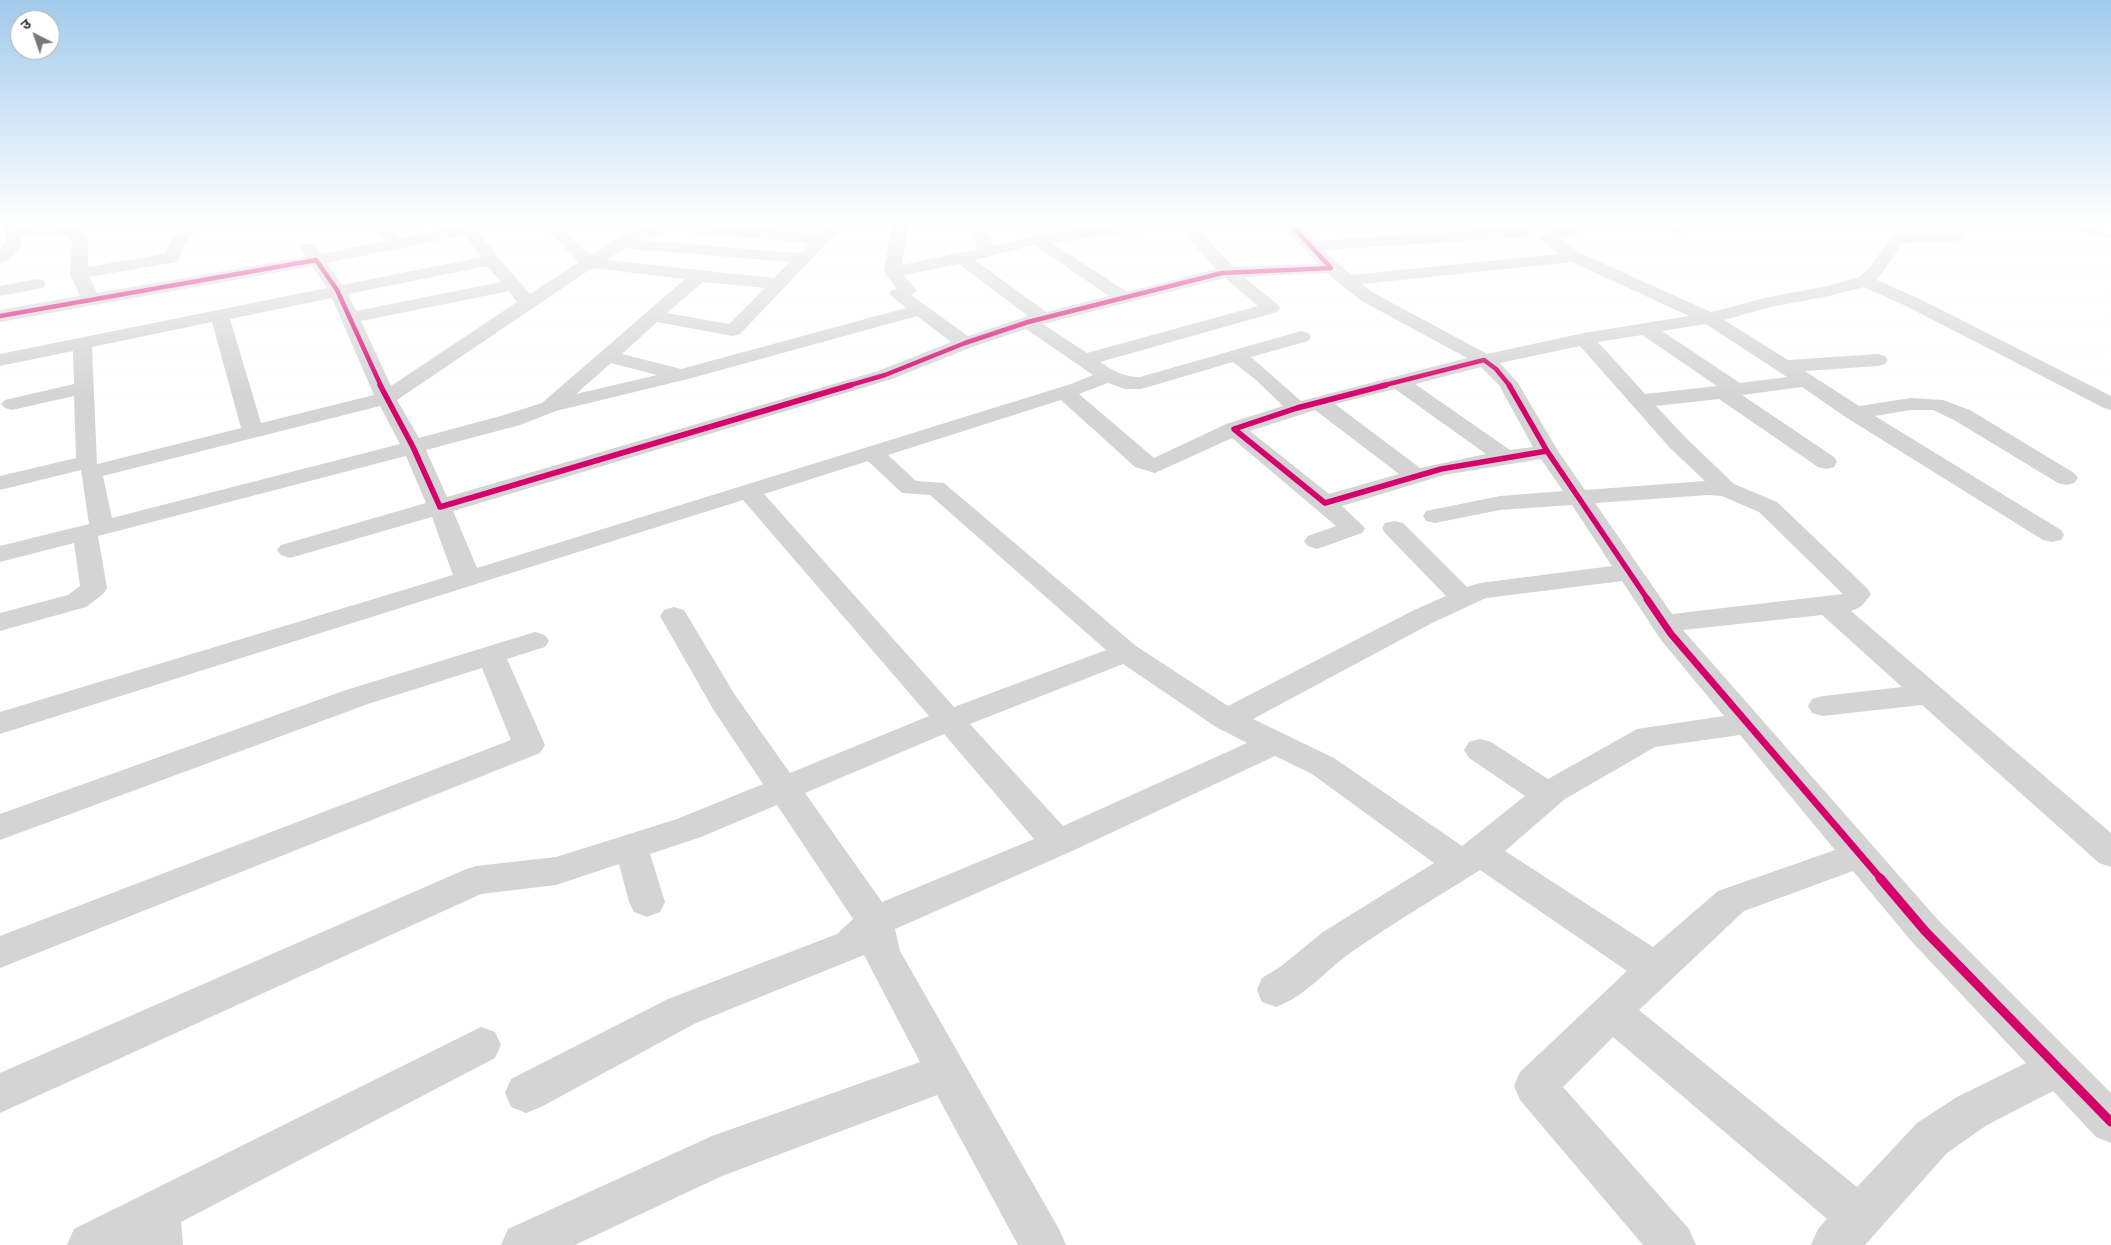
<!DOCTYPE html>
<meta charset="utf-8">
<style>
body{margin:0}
#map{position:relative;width:2111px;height:1245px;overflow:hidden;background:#fff;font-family:Inter,"Noto Sans Devanagari",sans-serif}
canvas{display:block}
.north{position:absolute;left:10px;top:10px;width:50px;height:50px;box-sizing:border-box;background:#fff;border:1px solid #acacac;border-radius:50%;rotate:319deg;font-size:14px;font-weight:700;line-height:20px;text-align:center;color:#2f2f2f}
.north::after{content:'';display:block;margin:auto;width:18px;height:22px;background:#787878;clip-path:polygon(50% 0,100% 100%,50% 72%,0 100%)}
</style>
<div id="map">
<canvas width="2111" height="1245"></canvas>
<div class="north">उ</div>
</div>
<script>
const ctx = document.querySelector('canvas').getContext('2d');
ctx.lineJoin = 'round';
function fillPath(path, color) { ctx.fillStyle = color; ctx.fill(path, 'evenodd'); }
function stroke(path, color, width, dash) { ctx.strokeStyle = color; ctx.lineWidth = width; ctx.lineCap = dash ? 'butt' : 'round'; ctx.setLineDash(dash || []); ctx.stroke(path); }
const lane = new Path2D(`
 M2050 223H2064L2111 234V238Z`);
const street = new Path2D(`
 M0 223H15L17 227 46 223 80 230 88 240V267L164 254 172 238 187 223H204L185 243 177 262 89 277 97 293 306 257 300 247 302 244H314L321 254 386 241 373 223H389L400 238 477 223H509L507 226 479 232 497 256 530 294 579 262 540 223H557L590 255 627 233 666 223H690L818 234 829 223H846L740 334 733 336 657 322 622 354 681 369 906 308 889 294 892 290 897 289 884 272 892 223H908L902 265 978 249 967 223H983L993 246 1037 235 1120 223H1298L1315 241 1524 227 1530 229 1532 232 1530 235 1524 237 1323 250 1351 275 1558 254 1539 238 1541 235 1578 223H1596L1584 232 1558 238 1580 253 1711 312 1769 297 1827 286 1859 277 1870 267 1891 237 1899 234 1963 233 1965 236 1963 239 1957 241 1903 243 1877 280 1920 299 2111 396V410L2104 408 1908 307 1864 287 1829 296 1771 307 1724 320 1788 360 1878 354 1885 356 1888 360 1885 364 1878 366 1805 371 1859 406 1911 398 1943 400 1970 410 2074 473 2078 478 2074 483 2066 485 2058 483 1954 420 1933 410H1911L1875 416 2061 530 2064 535 2061 540 2052 542 2043 540 1847 418 1802 387 1742 395 1834 457 1837 462 1834 467 1826 469 1818 467 1719 399 1656 406 1686 438 1734 484 1777 502 1867 588 1871 594C1865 603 1861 608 1851 611L2111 833V867L2099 863 1922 705 1823 716 1812 713 1808 706 1812 699 1823 696 1902 687 1822 615 1683 630 1938 920 2111 1093V1143L2096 1137 2053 1091 1987 1125 1947 1153 1865 1245H1811L1818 1229 1827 1219 1613 1037 1563 1087 1689 1229 1696 1245H1643L1520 1100 1514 1086 1520 1072 1627 971 1480 870C1437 897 1392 924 1350 953 1325 971 1306 996 1276 1007L1262 1002 1257 990 1262 978 1280 967 1323 932 1434 863 1312 774 1275 756 1070 852 895 929 900 951 1059 1229 1066 1245H1018L937 1095 722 1176 575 1245H501L508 1229 712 1136 920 1062 864 955 696 1023 541 1107 526 1113 511 1107 505 1093 511 1079 668 999 837 934 853 919 777 805 701 837 650 854 665 902 660 912 647 917 634 912 629 902 619 864 556 885 481 894 0 1113V1073L464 870 476 866 556 857 677 819 763 784 713 709 660 616 664 610 674 607 684 610 735 695 790 773 929 716 743 500 0 734V712L453 575 432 517 290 558 281 555 277 550 281 545 426 503 406 456 98 536 107 588 103 594 86 607 0 631V613L68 595 80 586 74 543 0 562V546L89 524 81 470 0 490V476L76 458 74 396 12 410 5 408 1 404 5 400 74 384 73 351 0 366V354L327 288 312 266 0 322V310L80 296 70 274 72 241C62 229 35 234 21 236L22 244C17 252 9 262 0 264V249L6 243 5 232ZM1284 227 1318 264 1233 267 1204 236 1202 230ZM672 231 810 243 800 253 638 240ZM1186 231 1191 241 1216 269 1127 292 1052 243 1120 233ZM465 235 481 257 342 285 327 263ZM1034 245 1109 296 1046 312 975 260ZM627 247 633 249 790 262 774 278 606 260ZM1572 262 1689 316 1584 333 1487 354 1372 292 1362 284ZM959 264 1028 316 968 336 911 295 917 291 904 275ZM487 266 501 282 356 311 348 294ZM592 268 685 279 542 403 504 415 419 438 397 400ZM1327 273 1360 300 1467 358 1301 401 1251 357 1308 341 1311 337 1308 333 1301 331 1140 377C1124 377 1114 371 1100 362L1277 312 1280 308 1277 304 1244 277ZM1225 278 1258 306 1087 353 1043 324ZM703 282 765 288 729 324 667 313ZM509 291 517 302 391 386 361 321ZM332 298 374 395 261 423 230 319ZM917 316 951 342 878 371 447 497 426 450 520 425 556 411 688 379ZM212 322 241 428 97 464 92 347ZM1706 324 1787 377 1740 383 1662 331ZM1026 329 1093 375 1071 384 477 568 453 511 892 379 972 347ZM1642 335 1717 386 1645 394 1598 342ZM1580 346 1670 448 1705 481 1585 490 1558 451 1518 383 1500 363ZM1233 362 1256 380 1283 406 1226 424 1154 458 1079 394 1108 383 1125 389H1141ZM611 363 657 375 576 394ZM1481 367 1499 385 1533 447 1510 450 1415 384ZM1395 389 1486 454 1420 468 1335 404ZM1061 400 1135 467 1155 473 1232 438 1336 526 1308 536 1304 541 1308 546 1317 549 1362 533 1365 528 1342 506 1444 475 1541 459 1563 491 1500 496 1426 511 1423 516 1426 521 1435 523 1500 510 1572 505 1612 566 1480 583 1467 587 1403 523 1394 521 1385 523 1382 528 1385 533 1446 596 1412 611 1228 706 1136 646 944 483 916 481 888 455ZM380 406 400 444 112 518 103 476ZM1315 410 1399 474 1329 494 1250 431ZM868 461 902 493 930 495 1106 650 954 707 764 494ZM1709 495 1722 496 1759 512 1843 594 1672 614 1595 503ZM1622 581 1661 640 1724 716 1637 729 1548 779 1491 742 1480 739 1469 742 1464 750 1469 758 1525 796 1462 846 1334 758 1253 719 1432 623 1486 598ZM1123 664 1216 727 1247 743 1063 826 970 724ZM944 734 1034 839 882 902 805 793ZM1740 735 1835 850 1718 891 1653 947 1505 851 1565 799 1655 747ZM1853 871 1912 942 2026 1063 1957 1097 1917 1123 1857 1187 1639 1010 1744 911Z
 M1685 223H1714L1712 226 1679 234 1673 232 1671 229 1673 226Z
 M1834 223H1864L1862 226 1841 229 1835 227Z
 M37 279 43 280 46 284 43 288 0 296V286Z
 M535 632 545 635 549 641 545 647 507 659 545 745 540 753 0 968V936L511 740 482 668 368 704 0 840V814L346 690Z
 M481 1027 495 1032 501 1045 495 1058 181 1222 183 1245H67L74 1229Z`);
const cyclewayFar3 = new Path2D(`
 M0 316 316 260 337 290 381 386
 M847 386 885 375 965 343 1028 322 1222 273 1331 268 1289 223
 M1381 386 1484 360 1496 369 1510 386`);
const cyclewayFar2 = new Path2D(`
 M380 385 413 447 440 507 851 385
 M1386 385 1297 408 1234 429 1325 503 1441 469 1547 451
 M1509 385 1547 451
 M1547 451 1648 600`);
const cyclewayFar1 = new Path2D(`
 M1647 599 1671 634 1881 879`);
const cycleway = new Path2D(`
 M1880 878 1925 931 2111 1122`);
fillPath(lane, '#d4d4d4');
fillPath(street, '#d4d4d4');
stroke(cyclewayFar3, '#d6006c', 4.5);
stroke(cyclewayFar2, '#d6006c', 5.5);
stroke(cyclewayFar1, '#d6006c', 7);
stroke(cycleway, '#d6006c', 9);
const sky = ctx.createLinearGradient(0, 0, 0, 397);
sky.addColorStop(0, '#a1caec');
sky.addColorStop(0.56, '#fff');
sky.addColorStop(1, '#ffffff00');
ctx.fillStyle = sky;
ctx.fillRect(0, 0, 2111, 397);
</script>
